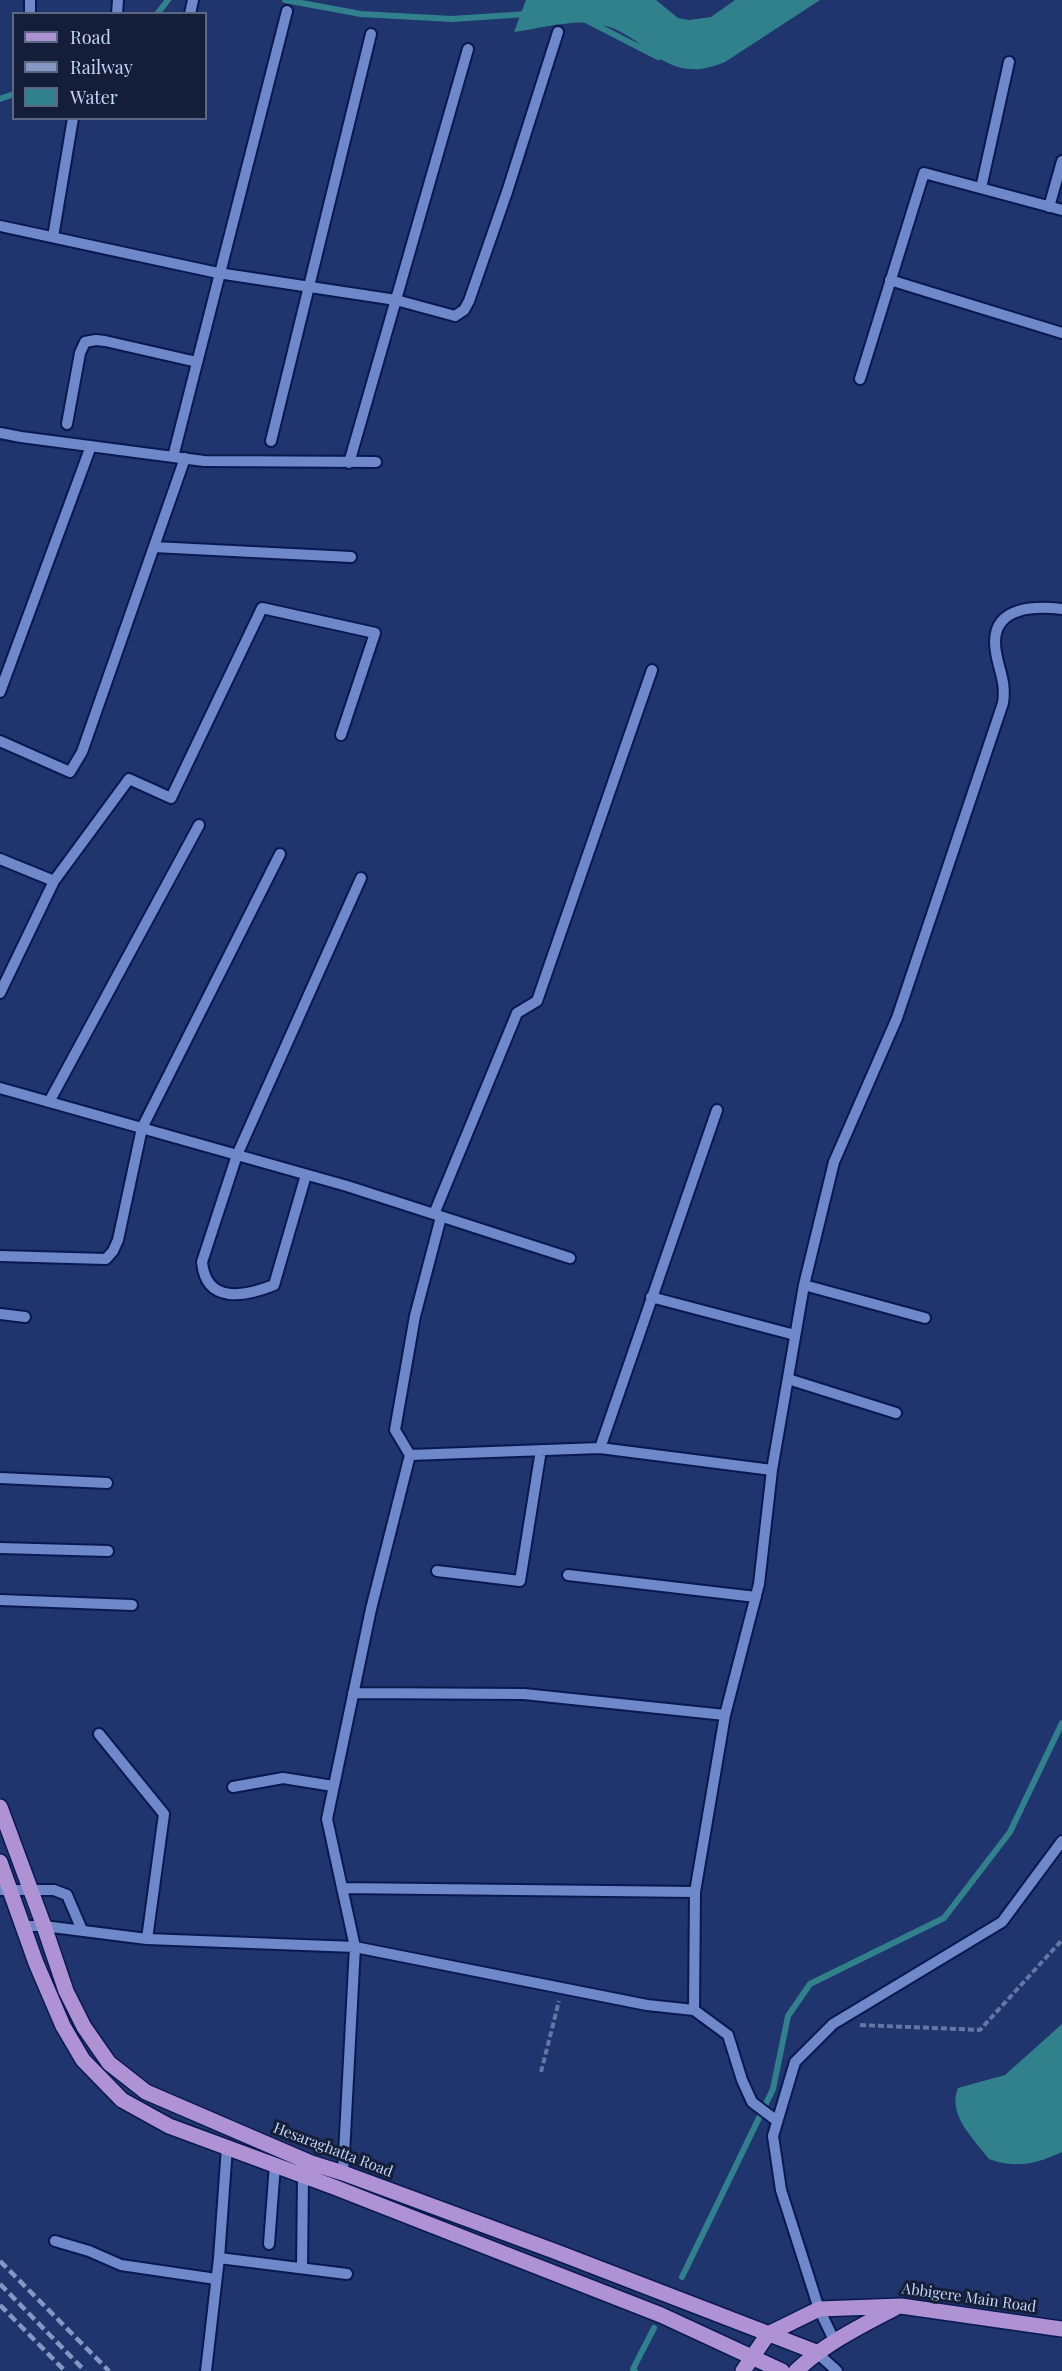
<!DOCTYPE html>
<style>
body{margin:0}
#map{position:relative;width:1062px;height:2371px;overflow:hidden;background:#20346e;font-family:"Playfair Display",serif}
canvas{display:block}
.legend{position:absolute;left:12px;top:12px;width:195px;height:108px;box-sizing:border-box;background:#151e38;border:2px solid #5c6785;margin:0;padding:8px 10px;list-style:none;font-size:18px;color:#c6d5f8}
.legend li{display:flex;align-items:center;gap:12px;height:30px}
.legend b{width:30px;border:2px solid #5c6785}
</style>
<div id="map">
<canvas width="1062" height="2371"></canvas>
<ul class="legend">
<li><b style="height:8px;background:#af92d4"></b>Road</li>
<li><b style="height:8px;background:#8697c3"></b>Railway</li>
<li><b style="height:16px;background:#31818c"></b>Water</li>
</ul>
</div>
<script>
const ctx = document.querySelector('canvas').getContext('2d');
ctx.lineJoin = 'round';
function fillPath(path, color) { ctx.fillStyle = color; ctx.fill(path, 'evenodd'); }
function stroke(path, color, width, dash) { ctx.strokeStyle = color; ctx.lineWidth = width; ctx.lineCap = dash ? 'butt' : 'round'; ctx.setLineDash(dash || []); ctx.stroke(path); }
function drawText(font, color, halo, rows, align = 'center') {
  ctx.font = font + ' "Playfair Display",serif'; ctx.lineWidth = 6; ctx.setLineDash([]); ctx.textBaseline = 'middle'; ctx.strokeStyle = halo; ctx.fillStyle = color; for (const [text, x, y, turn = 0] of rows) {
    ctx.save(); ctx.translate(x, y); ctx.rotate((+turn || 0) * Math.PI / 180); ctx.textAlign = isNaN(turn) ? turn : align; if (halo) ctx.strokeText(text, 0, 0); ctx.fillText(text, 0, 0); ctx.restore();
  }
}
const water = new Path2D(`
 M526 0H656L678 18 689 20 711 17 735 0H820L725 62C662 89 649 33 598 24 571 19 540 29 514 32Z
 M1062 2024V2152C1036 2164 1016 2169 989 2159 974 2139 947 2115 958 2088L1005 2075Z`);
const stream = new Path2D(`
 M285 0 361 14 452 19 527 14
 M157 14 168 0
 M586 20 658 57 663 56
 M0 99 14 94
 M682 2277 773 2089 788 2016 810 1984 944 1918 1010 1832 1062 1723
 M635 2371 633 2369 654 2328`);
const path = new Path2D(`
 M860 2025 980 2030 1062 1940
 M541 2072 559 2001`);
const minor = new Path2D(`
 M30 14V0
 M117 14 118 0
 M190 14 193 0
 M981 188 1009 62
 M1049 207 1062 161
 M0 226 218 273 396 300 455 316 464 310 469 301 507 192 558 32
 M53 237 73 118
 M890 280 1062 333
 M860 379 924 173 1062 210
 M67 424 80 353 85 342 96 340 105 341 197 362
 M0 433 21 437 204 461 376 462
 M271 441 371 34
 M173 457 287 11
 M349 463 468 49
 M154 547 351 557
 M0 692 91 446
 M0 741 70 772 82 752 185 458
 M0 859 54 881 0 993
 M54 881 129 779 171 798 262 608 375 633 341 735
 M0 1088 347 1186 570 1258
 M49 1102 199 825
 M306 1175 274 1285C244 1297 206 1304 202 1262L237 1155 361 878
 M434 1214 517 1013 537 1001 652 670
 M0 1256 106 1259 113 1251 118 1240 142 1128 280 854
 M804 1285 925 1318
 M651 1297 795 1335
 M0 1314 25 1317
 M788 1379 896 1413
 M600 1448 717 1110
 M410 1455 395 1430 415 1316 441 1217
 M0 1478 107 1483
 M0 1548 108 1551
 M437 1571 520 1581 541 1450
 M568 1575 756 1597
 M0 1600 132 1605
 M353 1693 524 1694 725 1715
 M99 1734 164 1814 147 1939
 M233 1787 283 1778 333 1786
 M342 1888 695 1892
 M0 1890H54L67 1895 82 1930
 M23 1926H44L147 1939 355 1947 327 1819 371 1609 410 1455 600 1448 772 1470
 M694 2010 728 2035 742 2080 752 2102 777 2121
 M343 2173 355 1947 647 2005 694 2010 695 1892 725 1715 759 1584 772 1470 804 1285 834 1162 897 1018 1003 703C1007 678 995 664 995 642 995 606 1036 606 1062 609
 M55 2241 89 2251 121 2265 216 2279
 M269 2244 275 2165
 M219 2258 347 2274
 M302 2268 303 2176
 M834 2340 819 2309 781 2190 773 2136 795 2062 833 2024 1002 1922 1062 1841
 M816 2352 837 2371
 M206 2371 219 2258 227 2147`);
const major = new Path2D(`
 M0 1807 44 1926 66 1991 84 2027 109 2063 146 2092 311 2163 343 2173 554 2251 816 2352
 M0 1862 36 1963 63 2026 83 2060 122 2100 169 2126 334 2187 661 2315 782 2371
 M743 2371 768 2334 819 2309 901 2306 1062 2329
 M796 2371C826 2343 859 2327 895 2308`);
const rail = new Path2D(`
 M0 2261 109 2371
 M0 2284 85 2371
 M0 2305 65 2371`);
const streetNames = [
 ["Hesaraghatta Road",333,2150,21],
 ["Abbigere Main Road",969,2298,8]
];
fillPath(water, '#31818c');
stroke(stream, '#31818c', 6);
stroke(minor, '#0a1850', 14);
stroke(major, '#0a1850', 18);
stroke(path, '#6476a6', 4, [6, 3]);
stroke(minor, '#6e88ca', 10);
stroke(major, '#af92d4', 15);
stroke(rail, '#8697c3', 4.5, [9, 4.5]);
drawText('15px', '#c6d5f8', '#151e38', streetNames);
</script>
